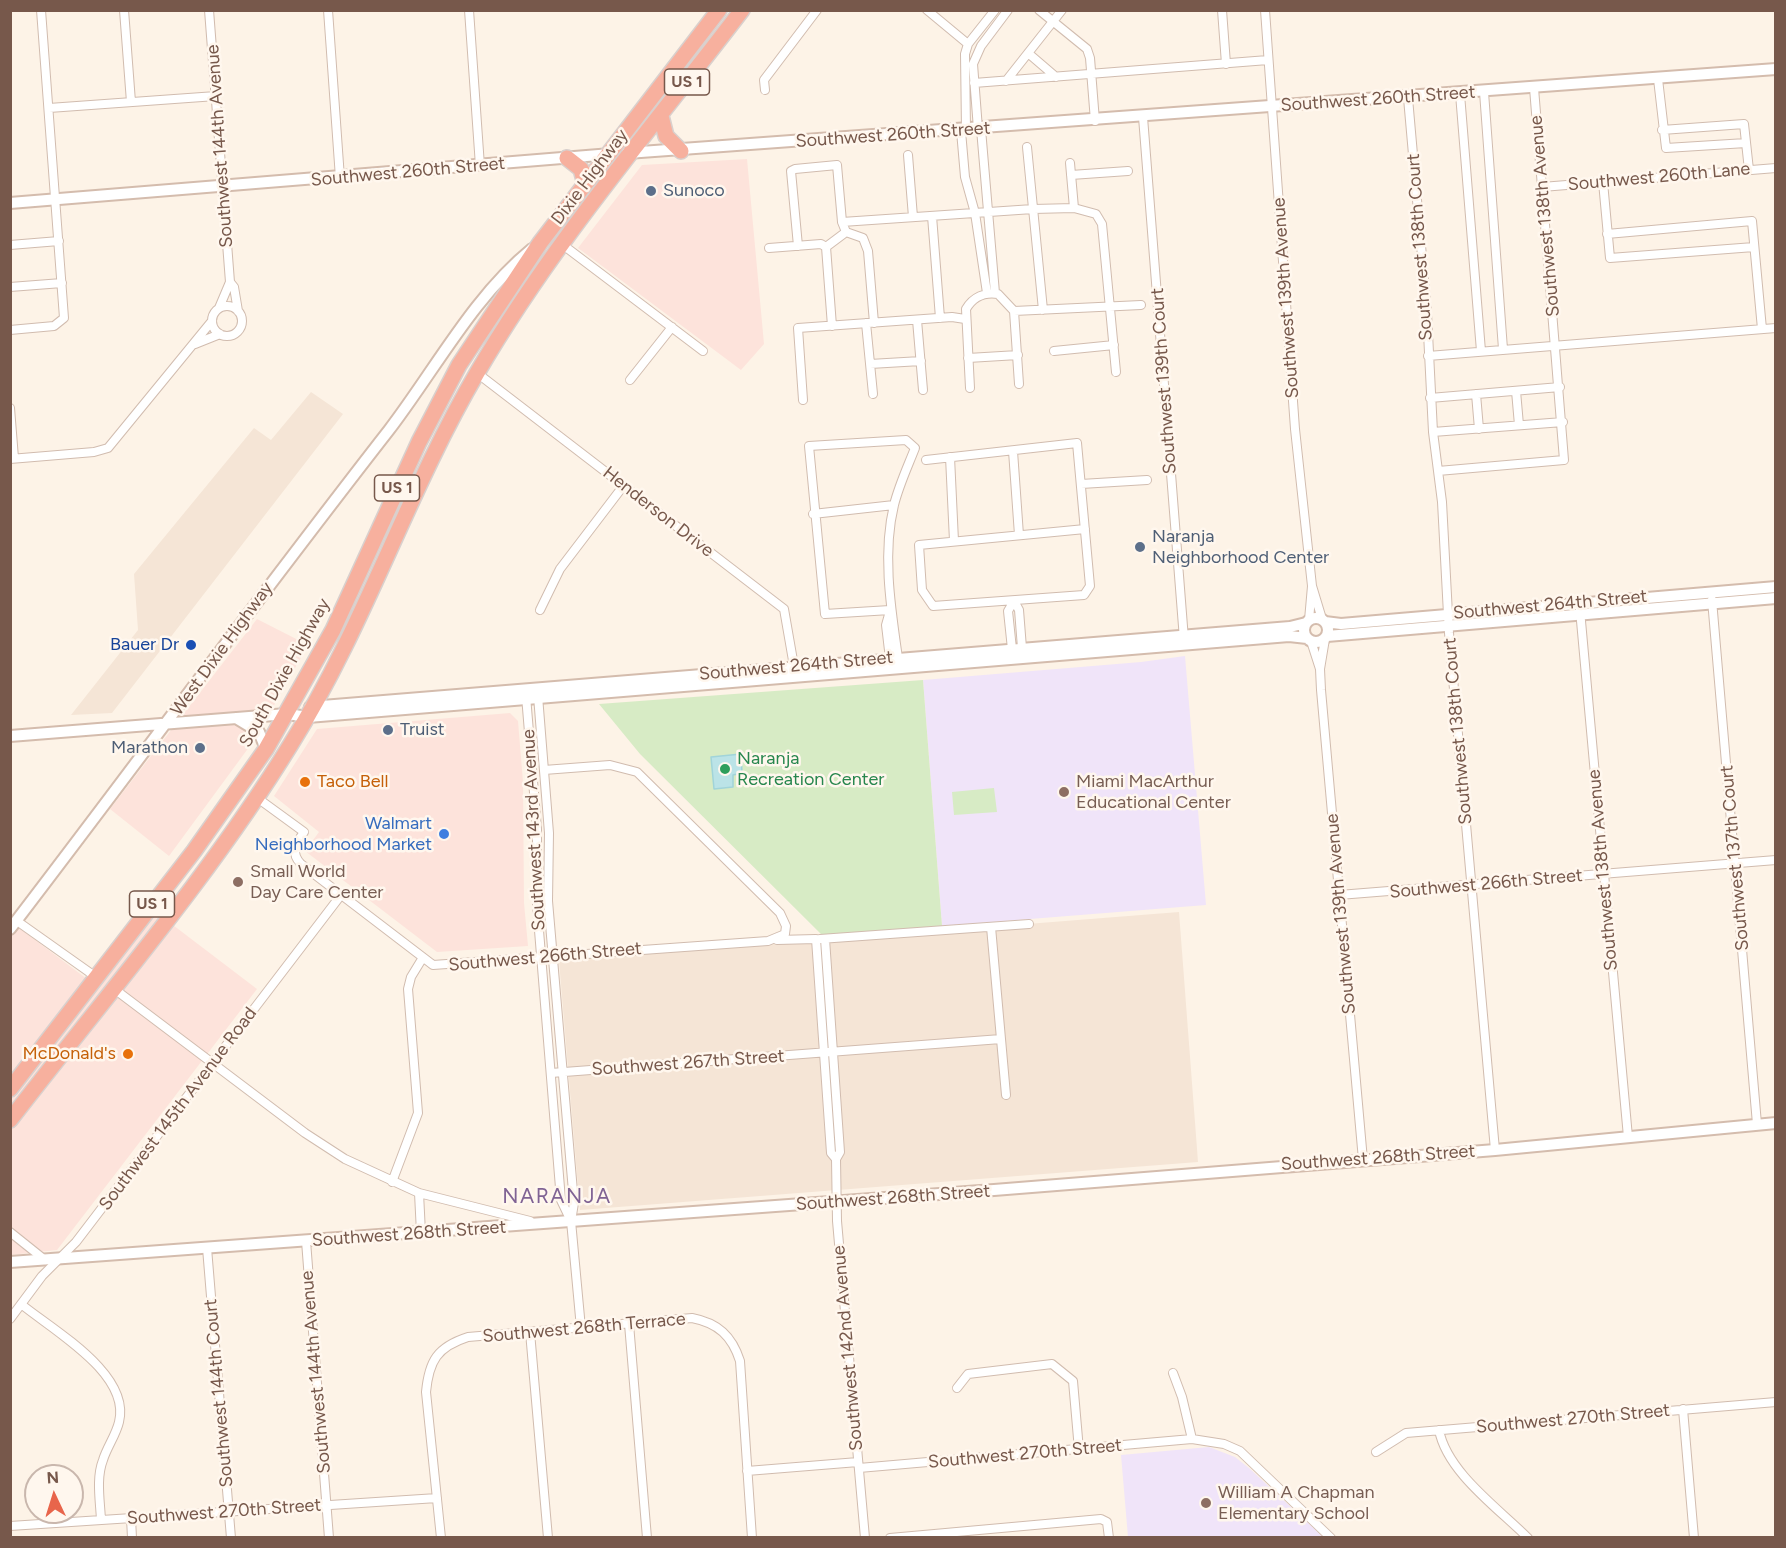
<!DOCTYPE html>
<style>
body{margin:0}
#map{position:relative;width:1786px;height:1548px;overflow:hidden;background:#fdf3e7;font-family:Figtree,sans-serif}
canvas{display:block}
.frame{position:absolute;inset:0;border:12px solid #77584b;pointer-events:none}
.north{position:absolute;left:24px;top:1464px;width:60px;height:60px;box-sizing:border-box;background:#fff7ee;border:2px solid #c9b7ad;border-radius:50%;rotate:356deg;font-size:16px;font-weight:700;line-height:24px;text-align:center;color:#77584b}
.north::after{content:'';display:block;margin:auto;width:21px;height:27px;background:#e8654b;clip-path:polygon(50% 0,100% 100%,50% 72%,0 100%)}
</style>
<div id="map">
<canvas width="1786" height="1548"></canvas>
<div class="frame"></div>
<div class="north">N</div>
</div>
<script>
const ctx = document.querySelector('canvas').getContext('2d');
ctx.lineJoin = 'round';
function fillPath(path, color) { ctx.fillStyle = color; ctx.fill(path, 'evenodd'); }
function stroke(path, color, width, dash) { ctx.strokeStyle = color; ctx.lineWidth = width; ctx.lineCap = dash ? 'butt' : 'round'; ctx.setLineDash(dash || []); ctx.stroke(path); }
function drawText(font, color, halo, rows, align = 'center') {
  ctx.font = font + ' Figtree,sans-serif'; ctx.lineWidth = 5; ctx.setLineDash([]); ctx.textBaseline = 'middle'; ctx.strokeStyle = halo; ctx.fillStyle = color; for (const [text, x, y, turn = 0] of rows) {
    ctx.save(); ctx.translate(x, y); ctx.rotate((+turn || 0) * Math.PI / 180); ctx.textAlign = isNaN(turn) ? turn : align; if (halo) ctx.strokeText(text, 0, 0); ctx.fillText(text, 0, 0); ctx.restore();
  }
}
const residential = new Path2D(`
 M311 392 343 414 112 713 71 715 138 630 134 574 254 428 271 440Z
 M1179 912 1198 1162 580 1210 559 961Z`);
const commercial = new Path2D(`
 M747 159 764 344 741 370 578 248 642 165Z
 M257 619 308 645 255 739 169 856 110 809Z
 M510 713 518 721 523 782 524 903 528 946 437 952 305 851 319 832 274 796 317 729Z
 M144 903 257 989 57 1250 10 1255V921L87 979Z`);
const education = new Path2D(`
 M1185 656 1206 905 942 926 923 680 1141 662Z
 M1209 1447 1235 1457 1249 1468 1323 1537H1128L1121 1455Z`);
const green = new Path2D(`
 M923 680 942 926 823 936 640 754 599 704Z
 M994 788 997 812 954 815 952 792Z`);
const water = new Path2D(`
 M741 754 742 773 733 775V787L714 789 711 757Z`);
const street = new Path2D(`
 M124 10 131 102
 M209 10 230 282 234 287 238 311
 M328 10 340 178
 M469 10 480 166
 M927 10 968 44
 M1039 10 1087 49 1090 58 1095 121
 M1222 10 1226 64
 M1265 10 1295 429 1312 586 1309 620
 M1028 53 1056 77
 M1658 79 1666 148 1746 143
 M1006 81 1062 10
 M974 83 1268 60
 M765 90 764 80 817 10
 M1484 92 1503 349
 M1460 94 1481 351
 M1408 98 1427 313 1433 432 1442 502 1449 633 1495 1150
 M49 108 216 96
 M1143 117 1184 639
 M978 129 973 64 981 46 1008 10
 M981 129 995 293
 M966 130 965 54 968 44 995 10
 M1662 130 1744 124 1749 170
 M961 131 965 177 975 213 987 293
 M1027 147 1043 310
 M908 155 913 217
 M1070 163 1074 208
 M1071 175 1128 171
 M1603 182 1610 258 1754 247
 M1542 187 1776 168
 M932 216 940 318
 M842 222 1033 209 1074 208 1096 214 1102 224 1116 372
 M1607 234 1752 221 1762 329
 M10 245 59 241
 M563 245 703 351
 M798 246 791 171 795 169 837 165 842 222 846 232
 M826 247 846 232 863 238 868 251 874 323
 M826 247 832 326
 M769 248 821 244 826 247
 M10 287 62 283
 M212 321a15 15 0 1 1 30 0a15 15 0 1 1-30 0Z
 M219 308 230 282
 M1014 311 1141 305
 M917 320 923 390
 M866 323 873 394
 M10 330 54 326 64 318 41 10
 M195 344 220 334
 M1054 351 1114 345
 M1428 356 1776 328
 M968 358 1018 355
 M870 364 921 361
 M477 373 784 609 795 672
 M630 380 672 327
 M970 388 966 309C973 297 985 292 998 294L1014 311 1019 384
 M1516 391 1519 425
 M1476 394 1479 429
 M1430 398 1560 387
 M803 400 798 328 952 317 965 319
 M10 408 14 458
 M1433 432 1563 422
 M1013 451 1019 535
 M950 457 954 541
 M10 459 94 452 108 448 212 321
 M926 460 1077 443 1090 586 1084 595 933 606 922 590 919 545 1085 529
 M1438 471 1564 460 1534 88
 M1081 484 1147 480
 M813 514 894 505
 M1312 586 1322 619
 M1712 600 1757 1124
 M1014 601 1019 610 1022 648
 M540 610 560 569 624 485
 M890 610 825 614 809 446 906 440 915 448C908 466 899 485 894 505 882 554 891 609 898 658
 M1580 610 1628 1137
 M890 611 886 625 890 659
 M1325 639 1320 669 1321 690 1363 1160
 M1311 641 1320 669
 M1012 649 1008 611 1014 601
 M526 696 537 829V906L561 1200 571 1221
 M538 696 549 833 548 901 574 1203 571 1221 581 1328
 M256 797 304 832C296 843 290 853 301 864L433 965 768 941 785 934 786 926 780 913 637 772 610 765 544 770
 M1339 895 1776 860
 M17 921 96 977
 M991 927 1001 1039
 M820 939 1029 924
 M777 940 816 939 831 1153 836 1159 840 1152 825 939
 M113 988 305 1133 345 1159 419 1193 530 1221
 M551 1073 1001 1039 1006 1095
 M836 1159 837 1221 865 1538
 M392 1182 418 1113 408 989 411 977 422 959
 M419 1193 421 1233
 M10 1232 45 1260
 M306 1241 329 1538
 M207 1248 231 1538
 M21 1304C54 1331 131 1374 119 1422 116 1435 107 1447 103 1460 96 1478 100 1500 101 1520
 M10 1319 42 1276 76 1242 341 895
 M629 1324 647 1538
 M530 1332 548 1538
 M1173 1373 1182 1397 1192 1439
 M957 1388 968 1374 1052 1364 1073 1381 1079 1450
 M1683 1409 1694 1538
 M1439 1430C1447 1472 1498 1508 1528 1538
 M1376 1452 1406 1433 1776 1402
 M859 1468 1192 1439 1224 1444 1240 1451 1331 1538
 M747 1471 858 1462
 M131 1518 132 1538
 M10 1526 437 1498
 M441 1538 426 1392C429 1361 437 1347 468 1337L692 1318C718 1323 732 1336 740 1361L752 1538
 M890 1538 1101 1519 1107 1522 1109 1538`);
const secondary = new Path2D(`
 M627 153 1776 69
 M10 203 611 154
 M1304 630a12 12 0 1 1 24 0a12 12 0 1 1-24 0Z
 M1325 622 1341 624 1776 587
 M1327 636 1776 598
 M310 707 1290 627 1306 623
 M236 718 259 732 266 749
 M10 736 287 714 308 717 1289 636 1307 638
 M10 929C137 763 261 594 389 430 435 370 473 297 532 249
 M10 1262 994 1190 1495 1150 1776 1123`);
const highway = new Path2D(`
 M661 116 666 136 681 151
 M567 158 581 169 585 184
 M10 1089 194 851 266 749 333 630 419 442 459 365 540 243 719 10
 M10 1120C105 997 210 876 291 744 365 626 407 492 477 373 552 244 651 129 742 10`);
const markers = [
 [651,191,6,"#5c6f8a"],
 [1140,547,6,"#5c6f8a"],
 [191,645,6,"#1a4fb4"],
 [388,730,6,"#5c6f8a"],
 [200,748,6,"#5c6f8a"],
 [725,769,6,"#2e9e5b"],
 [305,782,6,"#e8710a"],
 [1064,792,6,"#8d6e63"],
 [444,834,6,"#3f7fe0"],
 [238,882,6,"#8d6e63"],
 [128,1054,6,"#e8710a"],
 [1206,1503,6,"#8d6e63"]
];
const shields = [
 [687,82,45],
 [397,488,45],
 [152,904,45]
];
const shieldNames = [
 ["US 1",687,82],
 ["US 1",397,488],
 ["US 1",152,904]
];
const streetNames = [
 ["Southwest 260th Street",1378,99,-4],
 ["Southwest 260th Street",893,135,-4],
 ["Southwest 144th Avenue",220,146,-94],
 ["Southwest 260th Street",408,172,-5],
 ["Dixie Highway",590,177,-53],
 ["Southwest 260th Lane",1659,177,-5],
 ["Southwest 138th Avenue",1545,216,-95],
 ["Southwest 138th Court",1420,247,-94],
 ["Southwest 139th Avenue",1286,298,-94],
 ["Southwest 139th Court",1164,381,-94],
 ["Henderson Drive",658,512,38],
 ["Southwest 264th Street",1550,605,-5],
 ["West Dixie Highway",222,649,-54],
 ["Southwest 264th Street",796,666,-5],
 ["South Dixie Highway",285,673,-61],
 ["Southwest 138th Court",1458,731,-95],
 ["Southwest 143rd Avenue",534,830,-93],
 ["Southwest 137th Court",1735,858,-95],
 ["Southwest 138th Avenue",1603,870,-95],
 ["Southwest 266th Street",1486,884,-5],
 ["Southwest 139th Avenue",1341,914,-95],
 ["Southwest 266th Street",545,957,-5],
 ["Southwest 267th Street",688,1063,-4],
 ["Southwest 145th Avenue Road",178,1109,-53],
 ["Southwest 268th Street",1378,1158,-4],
 ["Southwest 268th Street",893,1198,-4],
 ["Southwest 268th Street",409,1234,-4],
 ["Southwest 268th Terrace",584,1328,-5],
 ["Southwest 142nd Avenue",848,1348,-95],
 ["Southwest 144th Avenue",316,1372,-95],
 ["Southwest 144th Court",219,1393,-95],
 ["Southwest 270th Street",1573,1419,-5],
 ["Southwest 270th Street",1025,1454,-5],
 ["Southwest 270th Street",224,1512,-4]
];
const serviceNames = [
 ["Sunoco",663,191],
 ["Naranja",1152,537],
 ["Neighborhood Center",1152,558],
 ["Truist",400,730],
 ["Marathon",188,748,"right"]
];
const transitNames = [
 ["Bauer Dr",179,645]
];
const leisureNames = [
 ["Naranja",737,759],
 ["Recreation Center",737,780]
];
const foodNames = [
 ["Taco Bell",317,782],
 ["McDonald's",116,1054,"right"]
];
const educationNames = [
 ["Miami MacArthur",1076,782],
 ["Educational Center",1076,803],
 ["Small World",250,872],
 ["Day Care Center",250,893],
 ["William A Chapman",1218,1493],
 ["Elementary School",1218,1514]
];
const shopNames = [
 ["Walmart",432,824],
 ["Neighborhood Market",432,845]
];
const quarterNames = [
 ["NARANJA",557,1197]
];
fillPath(residential, '#f5e5d6');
fillPath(commercial, '#fde3db');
fillPath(education, '#f0e4f9');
fillPath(green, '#d7ebc5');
fillPath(water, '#bbe3e7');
stroke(water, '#a1d4d9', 1.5);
stroke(street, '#d1bcaf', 10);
stroke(secondary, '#d4bcad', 14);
stroke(highway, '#d9d0cd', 18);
stroke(street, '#fff', 8);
stroke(secondary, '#fff', 10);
stroke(highway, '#f7b09e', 15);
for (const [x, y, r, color] of markers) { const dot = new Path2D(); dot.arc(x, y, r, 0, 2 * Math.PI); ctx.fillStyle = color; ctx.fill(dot); stroke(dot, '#fff7ee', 2); }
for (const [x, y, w] of shields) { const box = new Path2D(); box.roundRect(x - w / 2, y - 13, w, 26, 4.5); ctx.fillStyle = '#fff7ee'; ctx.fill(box); stroke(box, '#77584b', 1.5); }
drawText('bold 16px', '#77584b', null, shieldNames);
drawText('18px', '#77584b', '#fff7ee', streetNames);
drawText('18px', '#4e5e75', '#fff7ee', serviceNames, 'left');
drawText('18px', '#164399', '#fff7ee', transitNames, 'right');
drawText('18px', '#27864d', '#fff7ee', leisureNames, 'left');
drawText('18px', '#c56008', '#fff7ee', foodNames, 'left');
drawText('18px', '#785e54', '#fff7ee', educationNames, 'left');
drawText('18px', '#366cbe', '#fff7ee', shopNames, 'right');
ctx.letterSpacing = '1.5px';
drawText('21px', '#806394', '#fff7ee', quarterNames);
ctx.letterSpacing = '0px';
</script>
